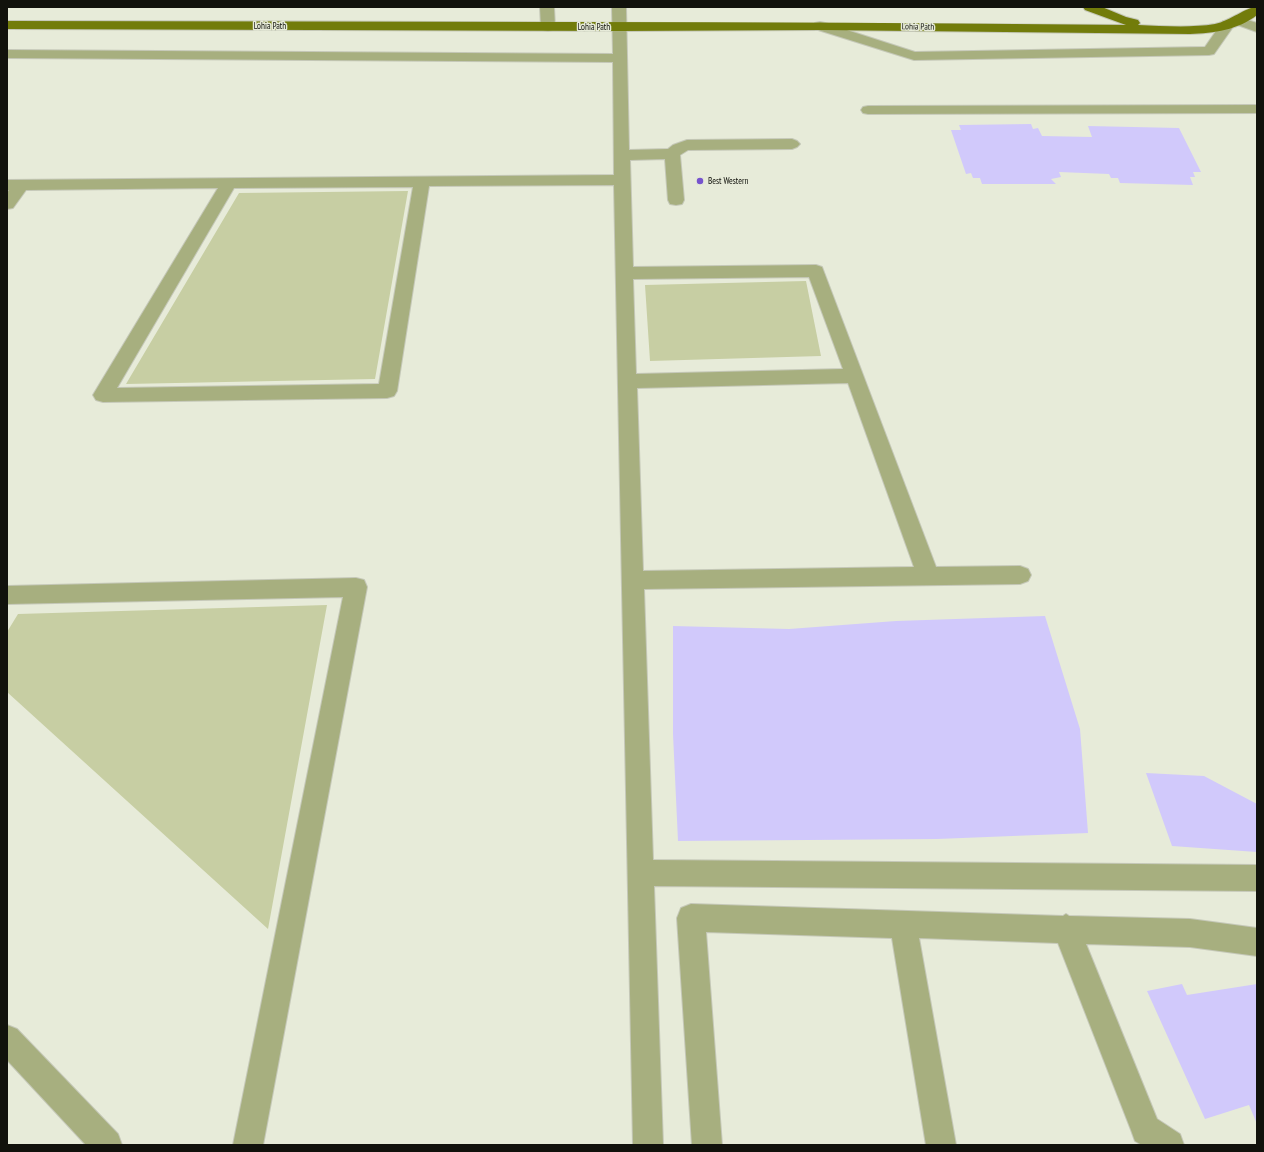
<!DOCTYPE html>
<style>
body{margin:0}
#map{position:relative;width:1264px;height:1152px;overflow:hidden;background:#e7ebd9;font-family:"PT Sans Narrow",sans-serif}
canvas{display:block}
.frame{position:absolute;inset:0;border:8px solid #11120c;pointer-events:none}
</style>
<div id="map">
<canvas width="1264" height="1152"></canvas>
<div class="frame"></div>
</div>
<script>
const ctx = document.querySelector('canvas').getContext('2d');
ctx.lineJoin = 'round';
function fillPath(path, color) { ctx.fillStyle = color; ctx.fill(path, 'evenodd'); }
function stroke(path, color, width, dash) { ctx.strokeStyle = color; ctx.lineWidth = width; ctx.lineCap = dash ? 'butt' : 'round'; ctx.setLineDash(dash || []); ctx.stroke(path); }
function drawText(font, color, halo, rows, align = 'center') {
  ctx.font = font + ' "PT Sans Narrow",sans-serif'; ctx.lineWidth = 3; ctx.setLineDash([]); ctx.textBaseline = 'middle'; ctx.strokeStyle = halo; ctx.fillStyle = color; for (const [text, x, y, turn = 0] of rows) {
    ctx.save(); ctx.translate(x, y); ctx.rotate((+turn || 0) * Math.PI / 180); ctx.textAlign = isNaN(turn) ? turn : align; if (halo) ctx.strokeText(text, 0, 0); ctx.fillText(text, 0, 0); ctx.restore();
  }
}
const green = new Path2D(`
 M408 191 375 379 126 384 239 193Z
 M806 281 821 356 650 361 645 285Z
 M327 605 268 929 7 692V632L18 614Z`);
const building = new Path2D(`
 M1031 124 1033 129 1038 128 1042 136 1092 137 1088 126 1179 128 1201 172H1193L1195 177H1190L1193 185 1120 183 1118 178H1111L1109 174 1059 172 1061 177 1051 179 1056 184H982L980 178H973L971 173 966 174 951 130H961L959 125Z
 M1045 616 1080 729 1088 833 937 839 678 841 673 734V626L789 629 896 621Z
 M1146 773 1204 776 1257 804V852L1172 846Z
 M1182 984 1187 995 1257 984V1124L1249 1105 1205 1119 1147 991Z`);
const minor = new Path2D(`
 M540 7H554L555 27 553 30 548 31 543 30 541 27Z
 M612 7H626L629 150 668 149 673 145 687 140 792 139 797 141 800 144 797 147 792 149 688 150 680 155 684 200 682 204 676 205 670 204 668 200 665 159 630 160 633 267 816 265 822 267 936 567 1020 566 1028 569 1031 575 1028 581 1020 584 644 589 653 860 1257 865V891L654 886 663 1145H633L614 185 429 186 397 391 394 396 387 398 103 402 96 400 93 395 96 390 218 188 26 190 13 208 7 209V193L9 190H7V180L614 175 613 62 7 58V50L613 54ZM413 187 379 384 117 388 234 188ZM809 277 843 369 636 374 633 279ZM848 383 914 567 643 571 637 388Z
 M1238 17 1257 23V32L1235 24 1214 54 1209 55 914 60 815 29 813 26 815 23 820 22 825 23 915 52 1205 47 1223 21H1231L1233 18Z
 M1257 105V113L868 114 863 113 861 110 863 107 868 106Z
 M356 578 364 580 367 587 263 1145H233L343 597 7 604V586Z
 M691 904 1063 916 1066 914 1069 916 1190 919 1257 928V956L1190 947 1086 944 1157 1119 1180 1134 1184 1145H1142L1135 1141 1131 1130 1058 943 919 938 956 1145H926L892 938 706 932 722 1145H692L677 918 681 908Z
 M7 1025 17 1029 118 1134 122 1145H86L7 1060Z`);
const major = new Path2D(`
 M1083 7H1102L1126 17 1138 20 1140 23 1138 25C1163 26 1191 28 1215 24 1230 21 1246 7 1257 7V15C1238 30 1214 33 1190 34L820 30 620 31 7 29V21C380 22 753 21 1126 25L1085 10Z`);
const markers = [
 [700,181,4,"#7653cd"]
];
const farStreetnames = [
 ["Lohia Path",270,26],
 ["Lohia Path",594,27],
 ["Lohia Path",918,27,1]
];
const farPoinames = [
 ["Best Western",708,181]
];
fillPath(green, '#c7cea3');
fillPath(building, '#d1c9fb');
stroke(minor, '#c5c8b8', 2);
stroke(major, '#c5c8b8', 2);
fillPath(minor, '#a7af7f');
fillPath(major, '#727c0b');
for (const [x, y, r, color] of markers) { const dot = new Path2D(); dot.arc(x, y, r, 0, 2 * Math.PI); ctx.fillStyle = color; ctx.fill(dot); stroke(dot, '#e7ebd9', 1.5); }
drawText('9px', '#11120c', '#e7ebd9', farStreetnames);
drawText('9px', '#11120c', '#e7ebd9', farPoinames, 'left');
</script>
